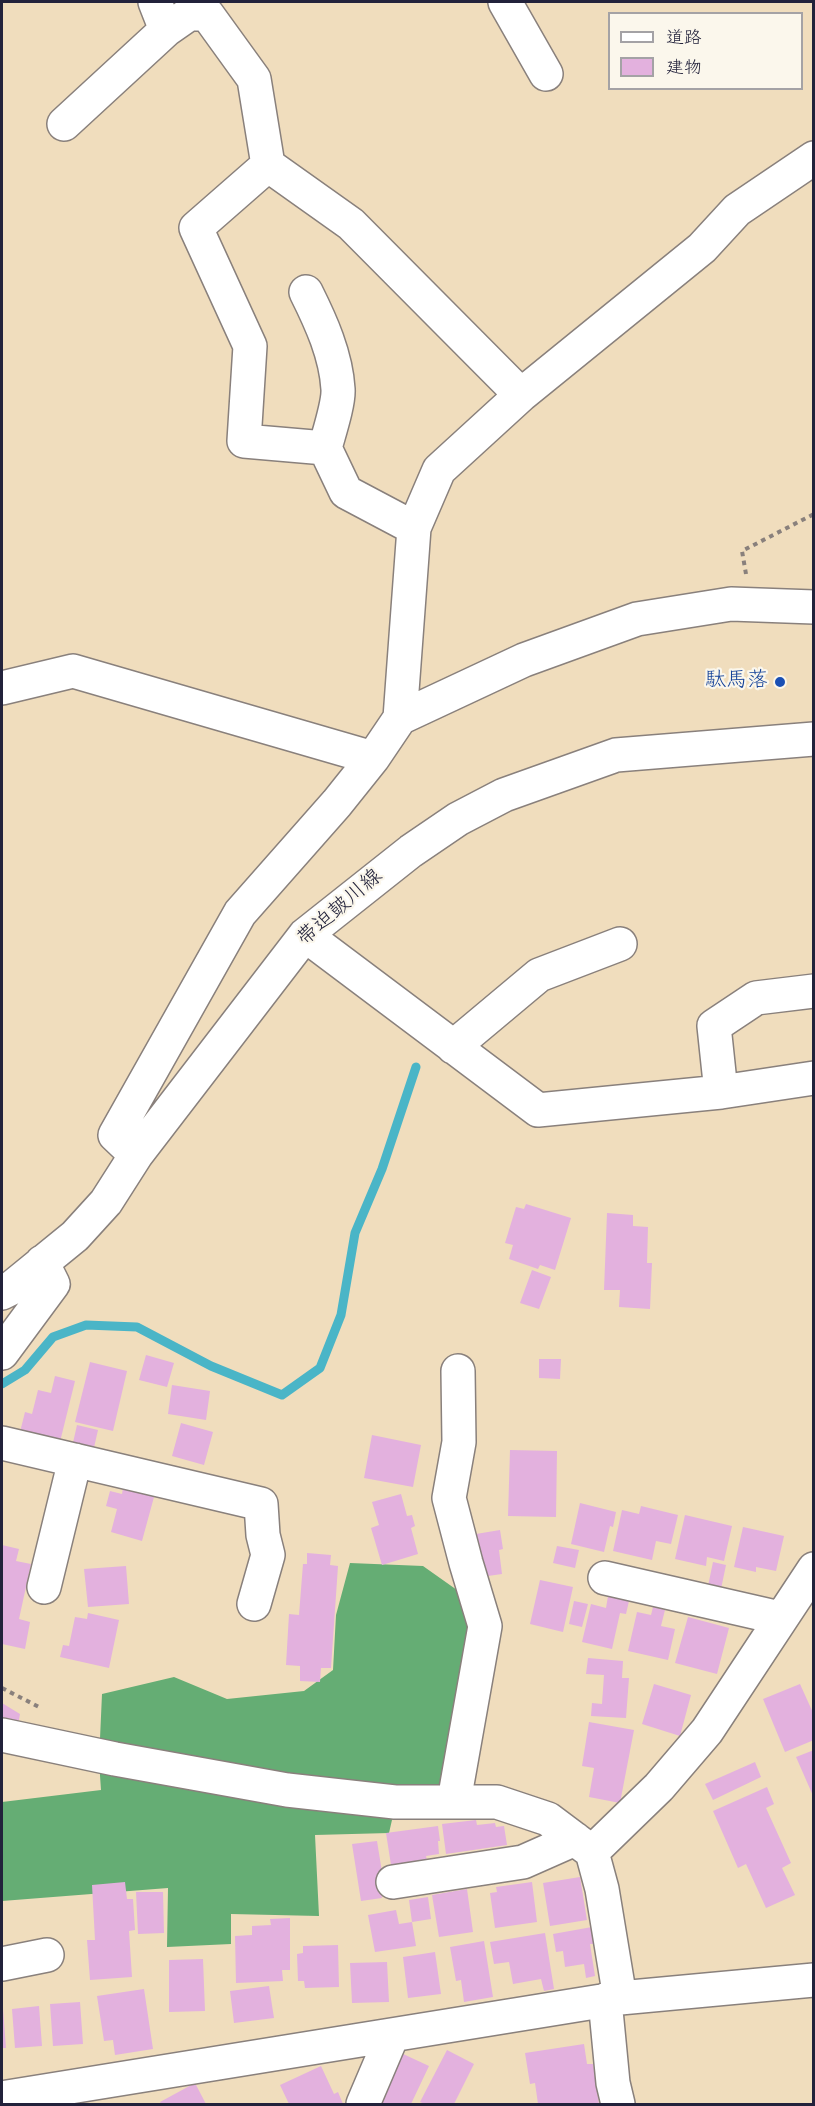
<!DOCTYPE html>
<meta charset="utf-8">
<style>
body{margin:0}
#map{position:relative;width:815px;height:2106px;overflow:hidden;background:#f0ddbd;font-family:Kalam,"Klee One",sans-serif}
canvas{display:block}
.frame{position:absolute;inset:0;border:3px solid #22223b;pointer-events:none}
.legend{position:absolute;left:608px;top:12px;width:195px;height:78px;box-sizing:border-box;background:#fbf7ec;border:2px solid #a4a2a5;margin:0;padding:8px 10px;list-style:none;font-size:18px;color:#22223b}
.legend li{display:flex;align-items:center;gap:12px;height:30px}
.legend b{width:30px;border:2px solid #a4a2a5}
</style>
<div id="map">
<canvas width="815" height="2106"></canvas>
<div class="frame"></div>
<ul class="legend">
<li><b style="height:8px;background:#fff"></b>道路</li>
<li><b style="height:16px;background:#e3b1de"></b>建物</li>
</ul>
</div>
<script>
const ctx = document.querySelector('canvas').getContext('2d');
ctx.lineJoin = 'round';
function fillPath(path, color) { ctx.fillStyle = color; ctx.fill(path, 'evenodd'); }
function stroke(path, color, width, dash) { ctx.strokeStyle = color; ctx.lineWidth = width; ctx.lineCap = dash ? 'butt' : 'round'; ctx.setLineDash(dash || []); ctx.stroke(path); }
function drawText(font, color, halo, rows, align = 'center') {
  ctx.font = font + ' Kalam,"Klee One",sans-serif'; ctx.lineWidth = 4.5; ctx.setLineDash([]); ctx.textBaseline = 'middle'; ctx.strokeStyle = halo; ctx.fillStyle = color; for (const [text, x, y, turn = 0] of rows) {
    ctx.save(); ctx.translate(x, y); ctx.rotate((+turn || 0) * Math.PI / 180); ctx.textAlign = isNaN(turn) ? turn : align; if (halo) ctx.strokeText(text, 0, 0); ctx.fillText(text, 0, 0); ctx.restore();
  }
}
const forest = new Path2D(`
 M350 1563 423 1566 464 1595 474 1623 442 1789 397 1798 389 1833 315 1835 319 1916 231 1914V1944L167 1947 168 1888 2 1901V1802L101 1790 99 1761 102 1694 174 1677 227 1699 304 1691 333 1670 336 1615Z`);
const stream = new Path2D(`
 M2 1384 25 1370 53 1337 86 1325 137 1327 211 1366 282 1395 320 1368 341 1315 355 1233 382 1169 416 1067`);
const building = new Path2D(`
 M526 1204 571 1218 555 1270 540 1265 538 1269 509 1259 513 1245 505 1243 516 1207 524 1209Z
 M607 1213 633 1215V1226L648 1227 647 1263H652L650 1309 619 1307 620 1290H604Z
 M532 1270 551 1277 539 1309 520 1303Z
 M146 1355 174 1363 167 1387 139 1380Z
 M539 1359H561L560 1379 539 1378Z
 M90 1362 127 1371 113 1431 75 1422Z
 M55 1376 75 1381 58 1450 18 1440 25 1412 32 1414 38 1390 51 1393Z
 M172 1385 210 1391 206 1420 168 1414Z
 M181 1423 213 1432 204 1465 172 1456Z
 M77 1425 98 1430 93 1452 72 1447Z
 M372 1435 421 1445 413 1487 364 1478Z
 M510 1450 557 1451 556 1517 508 1516Z
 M123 1488 154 1497 142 1541 111 1532 117 1509 106 1506 110 1491 122 1494Z
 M401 1494 407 1516 412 1515 415 1526 411 1528 418 1554 382 1565 371 1528 379 1525 372 1502Z
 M580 1503 616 1512 613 1527 610 1526 604 1552 571 1544Z
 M641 1506 678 1515 671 1544 656 1541 652 1560 613 1551 622 1510 639 1514Z
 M685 1515 732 1526 724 1561 707 1557 706 1566 675 1559Z
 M743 1527 784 1536 776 1571 756 1567V1572L734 1567Z
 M500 1530 503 1549 499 1550 502 1574 481 1577 470 1535Z
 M2 1545 19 1549 16 1561 31 1564 19 1619 30 1622 25 1649 2 1644Z
 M557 1546 579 1550 575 1568 553 1563Z
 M307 1553 331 1555 330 1565 338 1566 331 1668H321L320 1682 300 1681V1666L286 1665 289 1614 299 1615 303 1564H307Z
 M713 1562 726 1565 721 1589 708 1586Z
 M126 1566 129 1604 88 1607 84 1569Z
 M540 1580 573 1587 563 1632 530 1624Z
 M608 1596 629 1601 626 1614 620 1613 612 1649 582 1642 591 1604 606 1608Z
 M574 1601 588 1604 582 1627 569 1624Z
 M653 1607 665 1610 661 1626 675 1629 668 1660 628 1651 637 1612 651 1615Z
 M88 1613 119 1620 109 1668 60 1657 63 1645 69 1646 75 1617 87 1619Z
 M688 1617 729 1628 717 1674 675 1663Z
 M588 1658 623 1661 622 1678H629L626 1718 591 1716 592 1703 602 1704 604 1675 586 1674Z
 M654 1684 691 1695 680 1736 642 1724Z
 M800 1684 814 1715V1740L785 1752 763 1699Z
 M2 1703 20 1714 18 1725 2 1721Z
 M589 1722 634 1730 620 1803 589 1797 594 1768 582 1766Z
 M814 1750V1798L796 1757Z
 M755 1762 761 1777 713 1800 705 1784Z
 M767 1787 774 1804 766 1808 791 1863 782 1868 795 1895 766 1908 746 1864 738 1868 713 1811Z
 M476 1820 477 1825 495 1823 496 1827 504 1826 507 1845 446 1854 442 1824Z
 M438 1826 440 1841H438L439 1854 426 1856 427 1860 391 1865 386 1833Z
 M377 1841 383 1878H379L382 1898 361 1901 352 1844Z
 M580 1877 587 1920 550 1926 543 1883Z
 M125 1882 127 1899H133L135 1930 129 1931 132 1977 90 1980 87 1940H95L92 1885Z
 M532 1882 537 1922 495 1928 490 1893 497 1892 496 1887Z
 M467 1889 473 1932 439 1937 432 1895Z
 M136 1892H163L164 1933 138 1934Z
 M428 1897 431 1919 412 1922 416 1946 375 1952 368 1915 396 1910 399 1924 412 1922 409 1900Z
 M290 1918V1970H282L283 1981 236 1983 235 1936 252 1935V1926L271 1925 270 1919Z
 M592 1927 595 1944H590L595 1976 586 1978 584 1964 565 1967 563 1951 556 1952 553 1934Z
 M545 1933 554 1989 544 1991 541 1979 513 1984 509 1962 494 1964 490 1942Z
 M484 1941 493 1997 464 2002 461 1980 456 1981 450 1947Z
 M338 1945 339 1987 305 1988 304 1981H298L297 1954 303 1953V1946Z
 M435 1952 441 1994 408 1998 403 1957Z
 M203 1959 205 2011 169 2012V1960Z
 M387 1962 389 2002 352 2003 350 1963Z
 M269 1986 274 2018 234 2023 230 1991Z
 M144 1989 153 2049 115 2055 113 2040 104 2041 97 1996Z
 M80 2002 83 2044 53 2046 50 2004Z
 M39 2006 42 2046 15 2048 12 2009Z
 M3 2008 6 2048H2V2009Z
 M584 2044 587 2064H593L599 2104H538L535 2083 530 2084 525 2053Z
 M447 2050 474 2064 454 2104H425L420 2102Z
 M401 2053 429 2066 411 2104H380Z
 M321 2066 334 2094 338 2092 343 2104H289L280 2085Z
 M195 2083 206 2104H161L160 2102Z`);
const path = new Path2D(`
 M746 574 742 551 814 514
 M2 1688 41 1708`);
const minor = new Path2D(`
 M505 2 546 74
 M166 30 189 14H207L254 79 268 165 351 224 521 395
 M64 124 166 30 155 2
 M268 165 196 228 250 346 244 441 325 448 346 492 414 528
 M306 292C321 322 336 355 338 389 339 403 329 433 325 448
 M2 688 73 671 373 758
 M400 718 524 660 637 619 731 604 814 607
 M305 935 538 1110 721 1092 814 1078
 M453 1047 539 975 620 944
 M721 1092 714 1026 756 998 814 991
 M136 1155 115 1135 240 913 337 803 373 758 400 718 414 528 439 470 521 395 702 248 737 210 814 158
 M2 1293 10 1289 75 1236 106 1202 136 1155 305 935 411 851 458 819 504 795 616 755 814 739
 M2 1353 53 1284 42 1262
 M2 1443 261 1504 263 1535 268 1555 254 1604
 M605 1578 780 1618
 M44 1587 75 1460
 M2 1735 115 1759 287 1790 395 1802H497L548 1819 592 1852 602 1889 620 1998
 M454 1801 485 1626 466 1563 449 1498 459 1442 458 1371
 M592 1852 659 1787 707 1731 814 1569
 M393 1882 523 1862 575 1839
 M2 1964 47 1955
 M605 2000 613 2083 618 2104
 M2 2098 620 1998 814 1980
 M363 2104 392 2036`);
const markers = [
 [780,682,6,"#1a4fb4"]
];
const transitNames = [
 ["駄馬落",768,682]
];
const streetNames = [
 ["帯迫皷川線",341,909,-41]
];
fillPath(forest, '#65ad74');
stroke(stream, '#4ab5c7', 9);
fillPath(building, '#e3b1de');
stroke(minor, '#89807c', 36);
stroke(path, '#89807c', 4, [4.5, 4.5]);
stroke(minor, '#fff', 33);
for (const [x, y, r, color] of markers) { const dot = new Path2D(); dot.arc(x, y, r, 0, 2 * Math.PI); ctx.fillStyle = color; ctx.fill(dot); stroke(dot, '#fbf7ec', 2); }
drawText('21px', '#164399', '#fbf7ec', transitNames, 'right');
drawText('21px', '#22223b', '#fbf7ec', streetNames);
</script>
